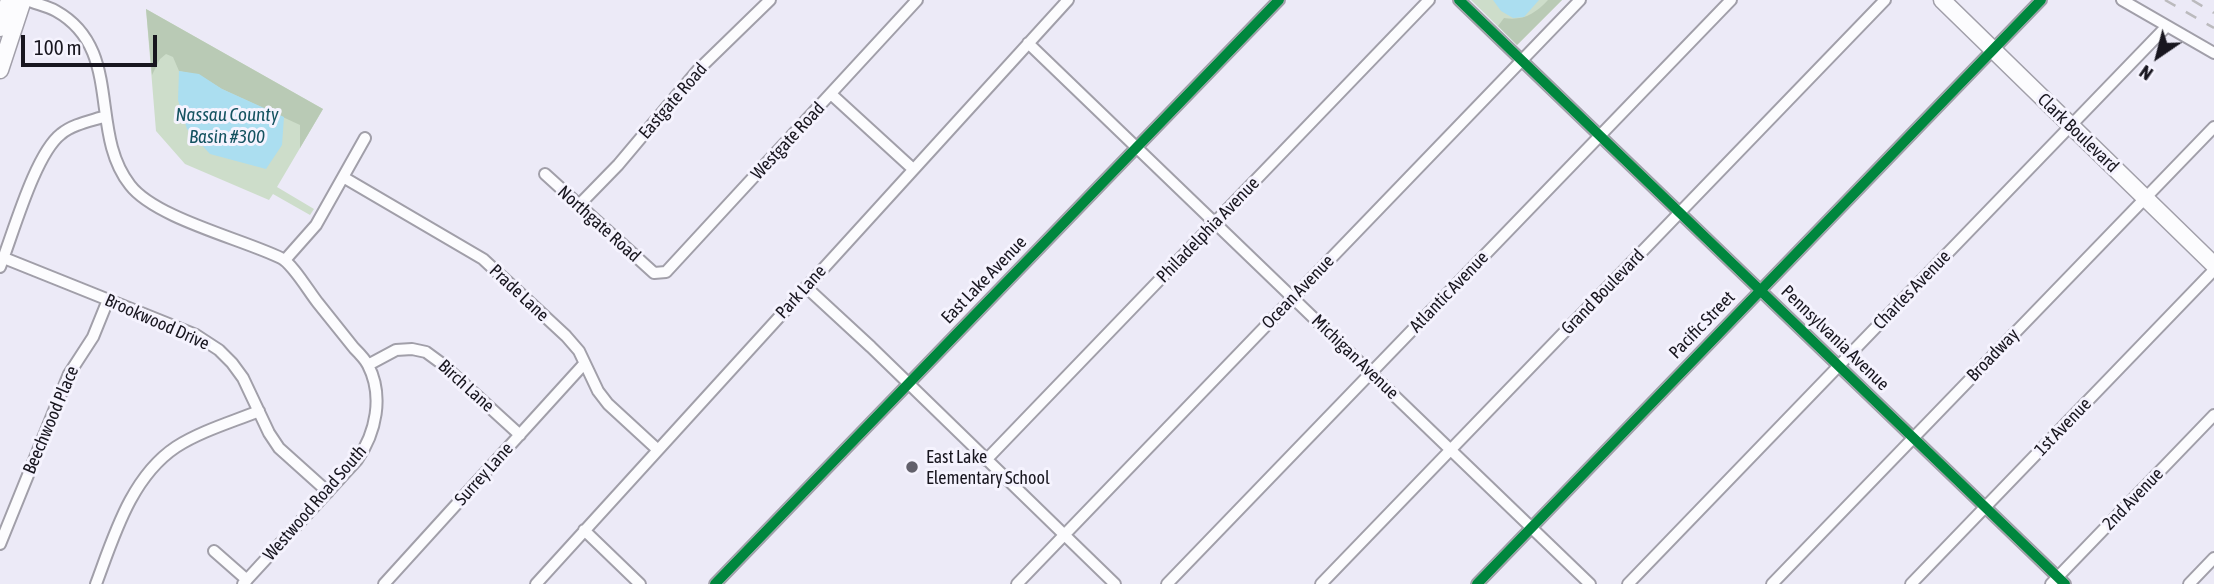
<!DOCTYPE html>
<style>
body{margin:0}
#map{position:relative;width:2214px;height:584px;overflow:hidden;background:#eceaf7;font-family:"Asap Condensed",sans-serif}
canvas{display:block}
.north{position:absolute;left:2123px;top:21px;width:70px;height:70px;-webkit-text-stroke:5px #f5f3fe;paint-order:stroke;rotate:215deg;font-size:19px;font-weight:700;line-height:28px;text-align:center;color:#18161f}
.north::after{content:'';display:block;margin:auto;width:24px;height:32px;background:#18161f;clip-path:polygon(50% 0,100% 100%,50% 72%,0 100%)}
.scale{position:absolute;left:21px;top:35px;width:136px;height:32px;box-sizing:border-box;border:4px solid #18161f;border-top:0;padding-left:9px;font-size:21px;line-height:24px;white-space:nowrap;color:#18161f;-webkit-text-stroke:5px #f5f3fe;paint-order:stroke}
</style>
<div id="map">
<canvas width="2214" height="584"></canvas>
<div class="north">N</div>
<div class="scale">100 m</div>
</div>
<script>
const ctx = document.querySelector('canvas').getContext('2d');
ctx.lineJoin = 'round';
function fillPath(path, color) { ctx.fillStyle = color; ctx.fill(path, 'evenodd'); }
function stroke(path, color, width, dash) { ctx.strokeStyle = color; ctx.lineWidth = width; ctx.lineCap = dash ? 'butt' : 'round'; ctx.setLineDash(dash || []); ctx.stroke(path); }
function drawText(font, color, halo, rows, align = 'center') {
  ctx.font = font + ' "Asap Condensed",sans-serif'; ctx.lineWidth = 6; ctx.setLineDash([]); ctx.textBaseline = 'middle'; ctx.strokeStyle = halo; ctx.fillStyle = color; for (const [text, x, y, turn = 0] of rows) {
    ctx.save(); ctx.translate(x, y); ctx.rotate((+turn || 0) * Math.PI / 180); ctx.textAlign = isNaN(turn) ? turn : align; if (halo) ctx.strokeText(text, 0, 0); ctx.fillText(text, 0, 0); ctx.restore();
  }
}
const green = new Path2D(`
 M1471 0H1562L1517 45Z
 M146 9 323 109 277 187 314 209 310 215 273 194 269 200 185 164 156 131Z`);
const forest = new Path2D(`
 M1548 0H1562L1517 45 1498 26 1504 18C1523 21 1535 14 1548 0Z
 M146 9 323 109 300 148V125L222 89 199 75 179 71 173 57 166 54 160 59 152 75Z`);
const water = new Path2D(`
 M1493 0H1539L1524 17 1513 18 1501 11Z
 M179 71 199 74 222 89 284 117 282 145 266 169 210 154 187 129 178 100Z`);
const street = new Path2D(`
 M27 0C36 4 47 6 56 11 124 49 88 132 130 185 155 218 242 239 281 258 293 264 309 292 318 303 330 318 342 333 354 348 359 353 365 359 368 365 384 396 376 433 357 460L243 584
 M1459 0 2065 584
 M2122 0 2214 53
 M1028 43 1590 584
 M831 94 913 169
 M545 174 654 273 666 272 917 0
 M343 177 483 259 566 336 579 351 598 391 608 404 658 450
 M579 205 618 165 698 70 770 0
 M4 258 196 335 219 350 232 363 243 378 269 433 279 448 328 492
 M285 260 316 225 365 138
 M0 267C13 234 35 154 61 134 73 124 91 121 106 116
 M806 287 871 347 1115 584
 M368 365 396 350 412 349 426 352 441 363 520 435
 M986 460 1429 0
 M584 530 640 584
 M0 544 69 374 93 337 108 300
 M214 551 247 580
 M96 584C114 536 131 477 176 447 201 431 232 422 259 411
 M384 584 584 364
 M536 584 1068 0
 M715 584 1279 0
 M1017 584 1580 0
 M1167 584 1731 0
 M1321 584 1885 0
 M1477 584 2041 0
 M1628 584 2167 26
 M1772 584 2214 127
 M1911 584 2214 270
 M2051 584 2214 415
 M2189 584 2214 558`);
const secondary = new Path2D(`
 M1942 0 2214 265
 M0 28 9 0
 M0 70 23 0`);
const rail = new Path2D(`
 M2165 0 2214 28
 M2192 0 2214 13`);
const cycleway = new Path2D(`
 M1459 0 2065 584
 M715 584 1279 0
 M1477 584 2041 0`);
const markers = [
 [912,467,7,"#62606b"]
];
const streetNames = [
 ["Eastgate Road",673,101,-49],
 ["Clark Boulevard",2078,133,44],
 ["Westgate Road",788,141,-47],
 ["Northgate Road",599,224,42],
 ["Philadelphia Avenue",1208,230,-46],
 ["East Lake Avenue",984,280,-46],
 ["Charles Avenue",1912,290,-46],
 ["Park Lane",801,292,-48],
 ["Ocean Avenue",1298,292,-46],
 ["Atlantic Avenue",1449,292,-46],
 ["Grand Boulevard",1603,292,-46],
 ["Prade Lane",519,293,43],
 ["Brookwood Drive",157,322,24],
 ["Pacific Street",1702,325,-46],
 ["Pennsylvania Avenue",1835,338,44],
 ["Broadway",1993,355,-46],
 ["Michigan Avenue",1355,357,44],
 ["Birch Lane",466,386,42],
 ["Beechwood Place",51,420,-67],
 ["1st Avenue",2063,427,-46],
 ["Surrey Lane",484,474,-48],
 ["2nd Avenue",2133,499,-46],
 ["Westwood Road South",315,503,-49]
];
const poiNames = [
 ["East Lake",926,457],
 ["Elementary School",926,478]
];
const waterNames = [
 ["Nassau County",227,115],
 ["Basin #300",227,137]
];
fillPath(green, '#cdddca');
fillPath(forest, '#b9cab5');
fillPath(water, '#abdef0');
stroke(street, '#a19fa9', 14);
stroke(secondary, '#a19fa9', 19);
stroke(street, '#fcfcfe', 10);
stroke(secondary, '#fcfcfe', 16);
stroke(rail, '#bbbabd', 2.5, [12, 12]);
stroke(cycleway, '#00873e', 10);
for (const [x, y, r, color] of markers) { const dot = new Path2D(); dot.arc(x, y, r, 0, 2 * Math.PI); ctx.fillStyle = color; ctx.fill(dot); stroke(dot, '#f5f3fe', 2.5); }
drawText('18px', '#18161f', '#f5f3fe', streetNames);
drawText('18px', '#18161f', '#f5f3fe', poiNames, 'left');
drawText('italic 19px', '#155361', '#f5f3fe', waterNames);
</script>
